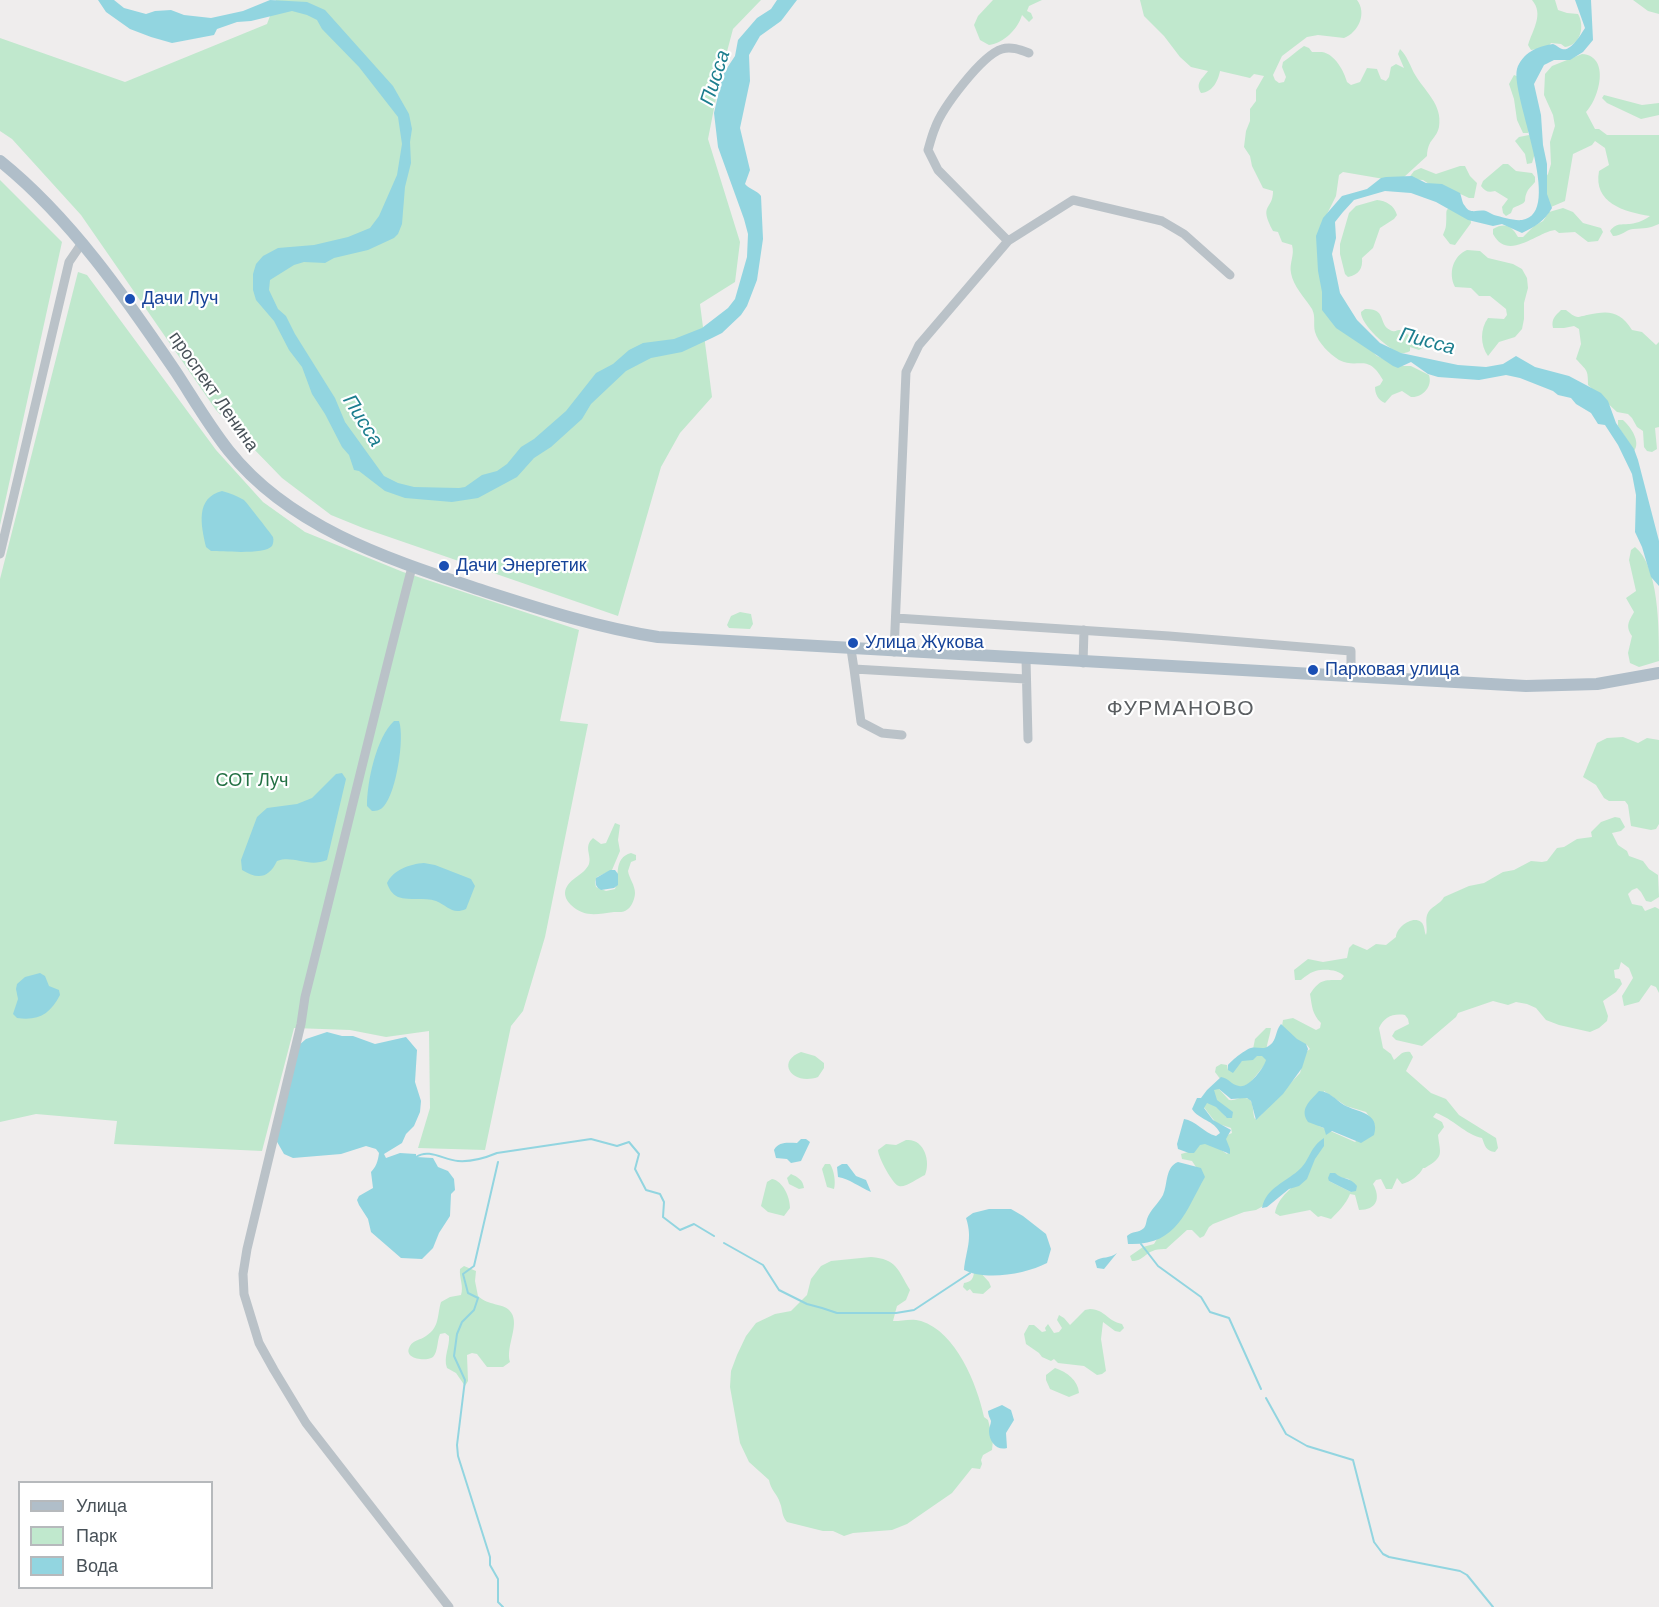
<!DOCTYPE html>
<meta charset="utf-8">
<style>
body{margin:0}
#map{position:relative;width:1659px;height:1607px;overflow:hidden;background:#efeded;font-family:"DM Sans",sans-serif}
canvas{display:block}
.legend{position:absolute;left:18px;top:1481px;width:195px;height:108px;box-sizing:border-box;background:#fff;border:2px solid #b6b9bc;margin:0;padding:8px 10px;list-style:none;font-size:18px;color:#485158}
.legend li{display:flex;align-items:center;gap:12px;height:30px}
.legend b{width:30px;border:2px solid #b6b9bc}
</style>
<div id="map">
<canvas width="1659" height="1607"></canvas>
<ul class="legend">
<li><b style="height:8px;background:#b0bec9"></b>Улица</li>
<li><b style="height:16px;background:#c0e8cd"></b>Парк</li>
<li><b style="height:16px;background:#92d5e0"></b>Вода</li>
</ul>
</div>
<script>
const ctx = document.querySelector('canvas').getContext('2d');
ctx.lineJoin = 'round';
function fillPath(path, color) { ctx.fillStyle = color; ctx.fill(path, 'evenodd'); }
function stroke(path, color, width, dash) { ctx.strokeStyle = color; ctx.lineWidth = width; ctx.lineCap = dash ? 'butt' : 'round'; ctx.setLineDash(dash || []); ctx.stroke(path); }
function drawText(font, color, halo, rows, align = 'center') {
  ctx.font = font + ' "DM Sans",sans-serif'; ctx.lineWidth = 4.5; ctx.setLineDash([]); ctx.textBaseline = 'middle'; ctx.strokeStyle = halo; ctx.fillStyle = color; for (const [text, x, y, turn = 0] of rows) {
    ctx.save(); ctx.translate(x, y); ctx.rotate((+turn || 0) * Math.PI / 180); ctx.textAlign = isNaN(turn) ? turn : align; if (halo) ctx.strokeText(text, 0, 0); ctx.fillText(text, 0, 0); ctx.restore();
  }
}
const green = new Path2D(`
 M276 0H761L733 29 720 78 708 139 740 242 735 282 700 304 712 397 680 433 661 467 618 616 363 528 331 515 282 478 216 410 81 215 12 139 0 131V38L125 82 267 24Z
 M993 0H1042L1029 6 1027 11 1031 13 1033 18 1029 22 1022 15C1018 29 1004 43 989 45L980 40 974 25 978 16Z
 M1140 0H1357C1367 13 1359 32 1344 38L1318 35 1307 37 1282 56 1273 75 1275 80 1279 83 1284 82 1286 77 1282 67 1283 62C1291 57 1296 51 1304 46L1309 48 1312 52C1315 52 1319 52 1322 52 1335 54 1344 71 1347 82L1351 85 1360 82 1367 68 1377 69 1381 79 1386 81 1389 77 1391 67 1396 64 1404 68 1398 54 1400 49C1407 56 1410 65 1414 73 1424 91 1443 104 1439 127 1436 140 1428 138 1427 156L1403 178 1384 179 1343 172 1339 175 1336 196 1327 214 1330 278 1374 353 1377 356 1401 366H1411L1429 375C1433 387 1422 398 1411 397L1402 391 1392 395 1385 403C1378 400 1375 394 1375 387L1380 385 1383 380C1367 352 1359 370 1339 360 1330 354 1318 343 1315 332 1313 324 1316 317 1312 309 1305 298 1293 286 1291 273 1289 263 1295 255 1292 245L1282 242 1278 232 1273 231C1258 203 1273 211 1273 191L1263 188 1252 166 1250 156 1244 147 1246 131 1250 121V109L1256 101V90L1264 76 1254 74 1250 78 1220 71C1218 81 1213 92 1201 93 1195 83 1202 79 1208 71L1191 67 1180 57 1164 36 1144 16Z
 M1532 0H1555L1558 10 1567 13 1578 14C1585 26 1581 45 1565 47L1561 44 1551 43 1548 47 1531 50 1528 45C1533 29 1544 14 1532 0Z
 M1633 0H1659V14L1648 11Z
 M1582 54C1611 56 1599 99 1586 112L1595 129H1599L1607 135H1659V224C1648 229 1645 228 1633 229 1625 230 1622 236 1613 236L1610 231C1617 221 1625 226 1635 223 1640 222 1646 219 1650 216 1624 212 1593 203 1599 171L1609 165 1605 148 1595 141 1592 145 1573 154 1565 201 1551 207 1541 202 1544 180 1548 174 1551 164 1550 142 1555 126 1553 115 1544 95 1545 74 1552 66Z
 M1514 75 1519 77 1530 128 1528 133H1523L1517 120 1514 99 1509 84Z
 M1604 95 1642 105 1659 103V115L1641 119 1607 103 1602 98Z
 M1529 135 1534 137 1535 153 1532 163 1527 164 1525 154 1515 141 1519 137Z
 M1503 164H1508L1516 171 1532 173 1535 177V182C1533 185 1530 187 1528 190 1521 203 1532 200 1513 208L1511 213 1506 216 1503 213 1502 207 1508 199 1495 191C1488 193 1485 191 1481 186L1483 181Z
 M1460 166H1465L1470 176 1477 183 1474 198H1469L1443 186H1432L1423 180 1408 179 1414 171 1421 168 1436 174Z
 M0 180 62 242 0 525Z
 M1377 200C1386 201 1394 205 1397 215L1394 219 1380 228 1373 248 1362 258C1363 268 1359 275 1348 277L1345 274 1340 254V244L1349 213 1356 206Z
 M1462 206 1470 213 1471 223 1455 245 1450 244 1443 235C1444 232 1446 228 1446 225 1448 209 1441 208 1462 206Z
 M1563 208 1573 212 1583 223 1601 228 1603 232 1598 241 1588 242 1575 232 1559 233 1555 230C1537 232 1508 262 1493 234V229C1505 222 1512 226 1518 237H1523L1534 226 1543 221 1549 212Z
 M1467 250 1480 251 1488 258 1513 264 1522 269 1527 278 1528 288 1524 303V319L1522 329 1515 337 1499 342 1488 356C1480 345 1480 329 1488 318L1504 319 1507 315 1506 309 1490 296H1479L1471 288 1455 287C1448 273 1453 256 1467 250Z
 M78 272 87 275 216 450 263 502 305 532 403 572 579 630 560 721 588 724 545 937 523 1011 511 1026 485 1150 418 1148 430 1108 429 1031 386 1037 350 1030 294 1028 262 1151 114 1144 117 1121 36 1114 0 1122V579Z
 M1365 309C1387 308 1378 324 1390 330 1396 333 1394 330 1400 330 1405 331 1409 336 1413 338L1418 336 1423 337 1425 342 1424 347 1419 350 1410 347V351C1406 353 1405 353 1400 353 1389 350 1360 324 1361 312Z
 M1561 310H1566C1570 313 1574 317 1578 317 1579 317 1587 315 1587 315 1609 310 1620 311 1632 330L1642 332 1656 345 1659 342V427L1655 428 1657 449 1652 452 1647 451 1644 447 1643 431 1637 427 1632 418 1628 414 1617 412 1588 385C1588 369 1587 371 1576 359L1581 344 1579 329 1574 326 1564 328H1553C1551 319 1555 316 1561 310Z
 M1618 420H1623C1631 427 1641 442 1634 451L1618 426Z
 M1635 547C1659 566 1659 628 1659 661L1639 667 1630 663 1628 653 1632 636C1625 626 1629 621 1634 612L1626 598 1636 591 1629 560 1631 550Z
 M740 612 751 614 753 624 750 629 729 628 727 625 731 616Z
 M1623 737 1638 743 1647 738 1659 740V824L1656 829 1651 830 1631 826 1628 805 1625 801H1609L1604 798 1596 785 1583 777 1597 743 1607 738Z
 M1615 817 1620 818 1625 827 1621 831 1612 833 1618 845 1627 851 1629 856 1643 861 1649 869 1658 875 1659 897 1651 902 1646 901 1641 892 1637 888 1632 890 1628 894 1632 904 1642 906 1645 911 1655 907 1659 909V993L1656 987 1651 985 1639 1002 1624 1006 1622 996 1633 978 1629 968 1621 962 1619 969 1614 970 1615 978 1620 979 1622 984 1616 992 1603 1001 1608 1016 1607 1021 1599 1028 1590 1032 1559 1025 1546 1020 1536 1008 1527 1004 1516 1002 1508 1005 1493 1001 1458 1013 1456 1017 1422 1046 1396 1040 1392 1036 1395 1031 1409 1024 1408 1019 1405 1015C1393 1013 1384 1017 1379 1028L1383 1048 1391 1054 1394 1060C1400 1056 1401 1051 1410 1052L1413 1057 1406 1071 1431 1093 1446 1099 1459 1115 1496 1138 1498 1148 1495 1152C1486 1151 1485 1146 1482 1138 1466 1135 1452 1118 1436 1113L1433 1117 1442 1122 1444 1127 1438 1135C1440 1154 1445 1156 1425 1168H1423C1420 1175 1410 1182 1402 1184L1397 1178 1392 1189H1386L1381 1179 1376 1180 1373 1184C1381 1198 1377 1210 1359 1210L1355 1195 1350 1194C1346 1204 1338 1212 1331 1219L1321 1216 1318 1217 1310 1210 1280 1216 1275 1213C1278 1196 1294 1187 1305 1175L1265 1205 1256 1210 1244 1212 1213 1224 1209 1227 1204 1236 1200 1238 1192 1230H1187L1166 1249C1145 1248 1146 1261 1132 1261L1130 1256 1143 1247 1154 1244 1198 1170 1192 1161 1182 1159 1181 1154 1188 1152 1204 1142 1214 1145 1227 1154 1230 1150 1223 1137 1232 1133 1231 1128 1216 1123 1203 1106 1206 1102 1216 1105 1226 1117 1231 1116 1214 1099 1212 1094 1214 1089H1219L1229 1100C1235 1101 1239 1097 1245 1098 1255 1098 1252 1113 1255 1119L1259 1117 1300 1073 1306 1052 1310 1049 1307 1045 1293 1038 1282 1026 1283 1020 1293 1018 1316 1030 1320 1028 1321 1023C1312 1014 1312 1006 1310 994 1320 979 1324 980 1341 980L1344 976C1337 968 1317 968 1309 974 1306 976 1303 978 1301 980H1295L1294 970 1308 959 1323 962 1347 958 1349 948 1353 944 1367 950 1376 944 1386 945 1396 937C1396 928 1412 915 1421 922 1425 925 1424 932 1426 935 1428 929 1425 922 1427 915 1430 906 1440 905 1444 897L1469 886 1484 883 1503 872 1514 870 1531 861 1542 862 1547 861 1557 848 1564 847 1577 839 1592 837 1591 832 1601 822ZM1324 1091 1346 1106 1366 1112 1375 1125 1355 1142 1319 1126ZM1339 1177 1349 1179 1356 1190 1351 1192 1329 1181Z
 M615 823 620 825 618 840 620 851 612 870 597 877 595 882 596 887 606 891 615 889C620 876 613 858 631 853L636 855V860L631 862 628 871C629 878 635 885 635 893 635 898 632 906 628 909 624 913 619 912 614 912 597 914 585 918 571 905 568 902 565 898 565 893 566 879 584 876 589 864 592 855 583 847 593 838L601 844 606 843Z
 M1266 1028H1271C1269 1041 1264 1049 1267 1062L1250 1083 1241 1088 1221 1080 1215 1072 1216 1067 1221 1064 1227 1065 1228 1070 1236 1067 1253 1049 1255 1039Z
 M801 1052 815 1056 824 1063V1068L818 1077C793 1086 775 1062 801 1052Z
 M906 1140C924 1138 931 1161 925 1175 918 1178 905 1188 899 1186 893 1185 878 1157 878 1150L886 1144 896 1145Z
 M825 1164H830C834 1170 836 1182 834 1189L827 1187 822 1169Z
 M791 1174C798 1177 803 1180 804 1188L799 1189 789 1184 787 1178Z
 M772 1179C783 1181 790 1197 790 1208L784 1216 768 1212 761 1206 767 1182Z
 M871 1257C897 1259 898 1270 910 1290L906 1300 897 1306 893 1321C903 1321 911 1318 921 1321 956 1332 977 1384 984 1417L988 1420 993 1440 992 1450 983 1455 981 1460 982 1464 980 1469 972 1468 952 1493 907 1524 892 1530 853 1533 844 1536 833 1531H823L787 1522C781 1515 783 1510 780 1503 777 1493 771 1491 769 1480L749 1462 740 1443 730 1387 731 1371 737 1355 746 1336 756 1323 775 1314 791 1311 807 1295 811 1279 821 1266 831 1261Z
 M464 1266 476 1271 475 1281 478 1296C489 1306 502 1303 509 1310 522 1322 505 1346 510 1362L503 1367H487L477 1354 472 1353 467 1355 468 1381 465 1386 456 1373 447 1368C443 1357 450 1347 449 1336L445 1333 440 1334C437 1341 438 1352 433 1357 426 1362 402 1359 410 1346 413 1340 421 1340 426 1336 440 1327 437 1315 441 1302L450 1297 461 1295C464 1286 459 1278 460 1269Z
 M979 1271 989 1282 991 1287 983 1294 973 1293 970 1289 967 1291 963 1287 964 1283C971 1282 973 1279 974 1273Z
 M1090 1309C1106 1310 1107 1321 1122 1324L1124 1328 1120 1332 1115 1331 1103 1322 1101 1339 1106 1371 1102 1374 1097 1375 1084 1366 1058 1363 1054 1359 1051 1361 1042 1357 1039 1353 1026 1344 1024 1334 1029 1325H1034L1042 1332 1046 1331 1045 1328 1048 1324 1054 1333 1059 1332 1062 1328 1057 1320 1059 1315 1064 1318 1070 1325 1085 1310Z
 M1055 1368C1067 1372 1078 1380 1079 1393L1069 1397 1050 1389 1046 1380V1375Z`);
const water = new Path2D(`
 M98 0H114L124 8 146 14 155 11 171 10 184 15 211 18 243 11 270 0 307 2 325 10 393 86 409 114 412 129 410 142 411 163 405 187 402 224 398 234 394 238 368 250 334 258 325 263 304 262 294 265 270 280 269 290 278 309 286 316 295 334 335 398 345 422 384 476 398 483 414 487 459 488 465 487 482 475 497 471 507 464 521 447 534 439 566 411 596 373 613 364 629 350 643 343 674 339 702 328 728 308 735 299 747 257 748 234 744 219 718 147 714 113 723 74 735 56 738 40 757 18 771 9 777 0H797L781 21 760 36 749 55 750 81 740 128 750 170 745 184C750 190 757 190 761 196L763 239 757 280 747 306 741 315 722 333 712 338 682 352 651 358 626 371 591 404 582 419 551 447 534 458 517 477 478 498 452 502 405 498 385 491 359 471 354 470 349 455 342 447 325 414 312 394 302 367 289 350 274 321 256 300 253 290V274L256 264 263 256 278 248 314 245 348 237 370 228 379 216 397 175 402 144 398 117 359 67 322 29 317 20 307 15 292 11 251 21 237 22 217 29 214 35 172 43 151 37 130 29 106 12Z
 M1575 0H1591L1593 40 1583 52 1570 60H1554L1544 65 1534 84 1541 115 1543 145 1547 164V194L1552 208C1545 221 1534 227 1522 233L1502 224 1493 226 1468 220 1436 202 1411 193 1385 191 1354 200 1343 212 1335 222 1336 238 1332 254 1340 293 1357 320 1380 343 1401 353 1458 365 1486 367 1503 364 1516 356 1535 367 1569 376 1601 393 1608 401 1616 423 1634 449 1638 460 1659 541V586L1651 577 1642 547 1635 532 1636 495 1632 474 1618 445 1605 425 1598 424 1591 413 1576 404 1571 398 1558 395 1553 391 1520 378 1506 375 1479 380 1438 377 1428 374 1411 362 1398 368 1393 366 1336 328 1322 310V292L1318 271 1316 236 1323 218 1342 196 1367 189 1381 178 1386 177 1412 176 1426 183 1442 184 1460 193C1462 198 1462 203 1465 206 1470 215 1478 209 1486 211 1489 212 1491 214 1494 215 1502 217 1514 221 1522 220 1566 214 1510 95 1517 69 1522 53 1538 46 1553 44 1556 45 1559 48 1562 49 1571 52 1581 34 1585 28Z
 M222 491C230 493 237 496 244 500 247 503 272 535 273 537 274 540 273 544 272 546 265 555 223 551 211 551L206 547C201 525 195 498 222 491Z
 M394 721H399C405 738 396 793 384 806 381 810 377 811 372 811L367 806C367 782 376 738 394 721Z
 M342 773 346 779 327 860C308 868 294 855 277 861 269 878 258 880 242 870L241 860 257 817 267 808 297 804 312 798 336 774Z
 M424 863 435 865 471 879 475 886 466 909C452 915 448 906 436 901 424 897 410 901 398 897 392 894 389 889 387 883 393 870 410 864 424 863Z
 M610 870H615L618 874V885L614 888 601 890C596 887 595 884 596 878Z
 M40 973 45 976 49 986 59 990 60 995C50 1014 39 1021 17 1018L13 1014 18 999 16 989 17 984 25 977Z
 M1281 1024 1297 1039 1306 1044 1308 1049 1302 1068 1283 1094 1256 1120 1251 1101 1247 1098 1231 1099 1219 1089 1214 1090 1217 1100 1233 1112 1232 1118H1227L1216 1107 1207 1103 1204 1108 1213 1120 1231 1130 1226 1139 1230 1149V1154L1205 1144 1200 1145 1194 1153H1189L1178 1149 1177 1144 1184 1119C1195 1120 1204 1133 1216 1136L1220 1133C1214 1120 1199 1120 1192 1109L1197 1098H1201L1207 1090 1221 1077C1229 1078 1231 1085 1239 1086 1248 1089 1264 1068 1266 1060L1262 1056H1257L1253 1060 1242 1061 1233 1073 1228 1070V1065C1232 1060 1246 1049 1251 1048 1258 1046 1263 1051 1270 1045 1277 1040 1275 1031 1281 1024Z
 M327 1032 342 1036H353L375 1044 406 1037 417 1050 415 1082 421 1101 420 1112 414 1126 406 1134 402 1143 384 1154 386 1158 400 1153 416 1154V1157L433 1158 438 1167 448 1171 454 1179 455 1190 451 1194 450 1216 439 1233 433 1248 422 1259 401 1258 371 1232 368 1219 359 1205 357 1200 359 1196 373 1188 371 1172C376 1167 378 1161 379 1153L376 1149 366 1146 341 1154 293 1158 284 1154 276 1140 298 1046 306 1039Z
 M1319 1091C1329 1091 1336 1100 1344 1105 1356 1112 1381 1112 1374 1135L1361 1143 1332 1131 1326 1135 1324 1128 1308 1122C1299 1109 1310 1101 1319 1091Z
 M1324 1138V1146L1315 1159 1307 1179 1299 1186 1289 1189 1267 1207 1262 1208C1266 1187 1287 1182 1301 1168 1310 1159 1310 1147 1324 1138Z
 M801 1139H806L810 1142 801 1161 791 1163 787 1159 776 1158 774 1150C779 1141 788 1143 797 1143Z
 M1178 1162 1201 1168 1205 1177C1185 1212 1177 1246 1128 1244L1127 1236C1132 1231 1139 1233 1144 1228 1146 1225 1146 1223 1147 1219 1150 1210 1158 1204 1163 1195 1168 1184 1165 1167 1178 1162Z
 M842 1164H847L856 1176 866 1180 871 1192C859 1187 850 1179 838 1177L837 1167Z
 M1330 1173H1335C1342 1180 1351 1177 1357 1186L1356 1191 1351 1192 1329 1181 1328 1178Z
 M989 1209H1011L1023 1216 1046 1234 1051 1249 1047 1263C1026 1274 986 1281 964 1270 966 1250 973 1239 966 1218L973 1213Z
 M1117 1253 1104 1269 1097 1268 1095 1261C1102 1256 1110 1259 1117 1253Z
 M1002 1405 1011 1410 1014 1420 1006 1433 1007 1448C997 1451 989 1442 989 1431 989 1427 991 1424 991 1421 990 1418 988 1415 988 1411Z`);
const stream = new Path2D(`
 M416 1157C429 1148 444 1160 458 1161 471 1162 485 1158 497 1153L591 1139 617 1146 629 1142 639 1154 635 1169 646 1190 660 1194 664 1202 663 1217 680 1230 694 1224 714 1236
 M498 1162 474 1266 463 1274 468 1293 478 1298 474 1310 462 1322 457 1334 454 1356 465 1380 457 1445 458 1456 490 1557V1565L498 1579V1602L503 1607
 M724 1243 763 1265 779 1290 807 1304 822 1308 837 1313H896L914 1310 970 1273
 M1141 1244 1158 1266 1201 1297 1210 1312 1229 1318 1261 1389
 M1266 1398 1286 1434 1307 1446 1353 1460 1374 1542 1383 1554 1389 1557 1460 1571 1467 1575 1493 1607`);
const minor = new Path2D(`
 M1008 241 938 170 928 150C930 143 932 135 935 128 942 108 982 55 1002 49 1011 46 1021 50 1029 53
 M0 554 69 262 82 243
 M412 567C375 710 341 854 305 997L301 1024 247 1249 243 1274 244 1294 259 1343 274 1370 306 1423 449 1607
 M896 618 1169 636 1351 651V677
 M851 649 854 669 1026 679
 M894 652 906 372 919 345 1008 241 1073 200 1162 221 1184 234 1230 275
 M1026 659 1028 739
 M1083 663 1084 630
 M854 669 861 722 882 733 902 735`);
const major = new Path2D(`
 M0 161C71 218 125 297 176 372 193 398 209 426 229 451 292 530 395 561 487 592 543 610 600 628 658 637L1526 686 1597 684 1659 673`);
const markers = [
 [130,299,6,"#1a4fb4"],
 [444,566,6,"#1a4fb4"],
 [853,643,6,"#1a4fb4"],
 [1313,670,6,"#1a4fb4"]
];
const transitNames = [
 ["Дачи Луч",142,299],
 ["Дачи Энергетик",456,566],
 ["Улица Жукова",865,643],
 ["Парковая улица",1325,670]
];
const streetNames = [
 ["проспект Ленина",213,392,55]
];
const parkNames = [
 ["СОТ Луч",252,781]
];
const waterNames = [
 ["Писса",716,78,-72],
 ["Писса",1427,342,15],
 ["Писса",362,421,58]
];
const quarterNames = [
 ["ФУРМАНОВО",1181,709]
];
fillPath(green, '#c0e8cd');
fillPath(water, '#92d5e0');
stroke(stream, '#92d5e0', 2);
stroke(minor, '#bac2c8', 9);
stroke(major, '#b0bec9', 12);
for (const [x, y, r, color] of markers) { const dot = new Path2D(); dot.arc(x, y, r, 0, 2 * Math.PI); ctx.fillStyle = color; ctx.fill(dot); stroke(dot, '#fff', 2); }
drawText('18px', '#164399', '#fff', transitNames, 'left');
drawText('18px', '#485158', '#fff', streetNames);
drawText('18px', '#227043', '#fff', parkNames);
drawText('italic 20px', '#1c7e8e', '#fff', waterNames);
ctx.letterSpacing = '1.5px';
drawText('21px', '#5a5e61', '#fff', quarterNames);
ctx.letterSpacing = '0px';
</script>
